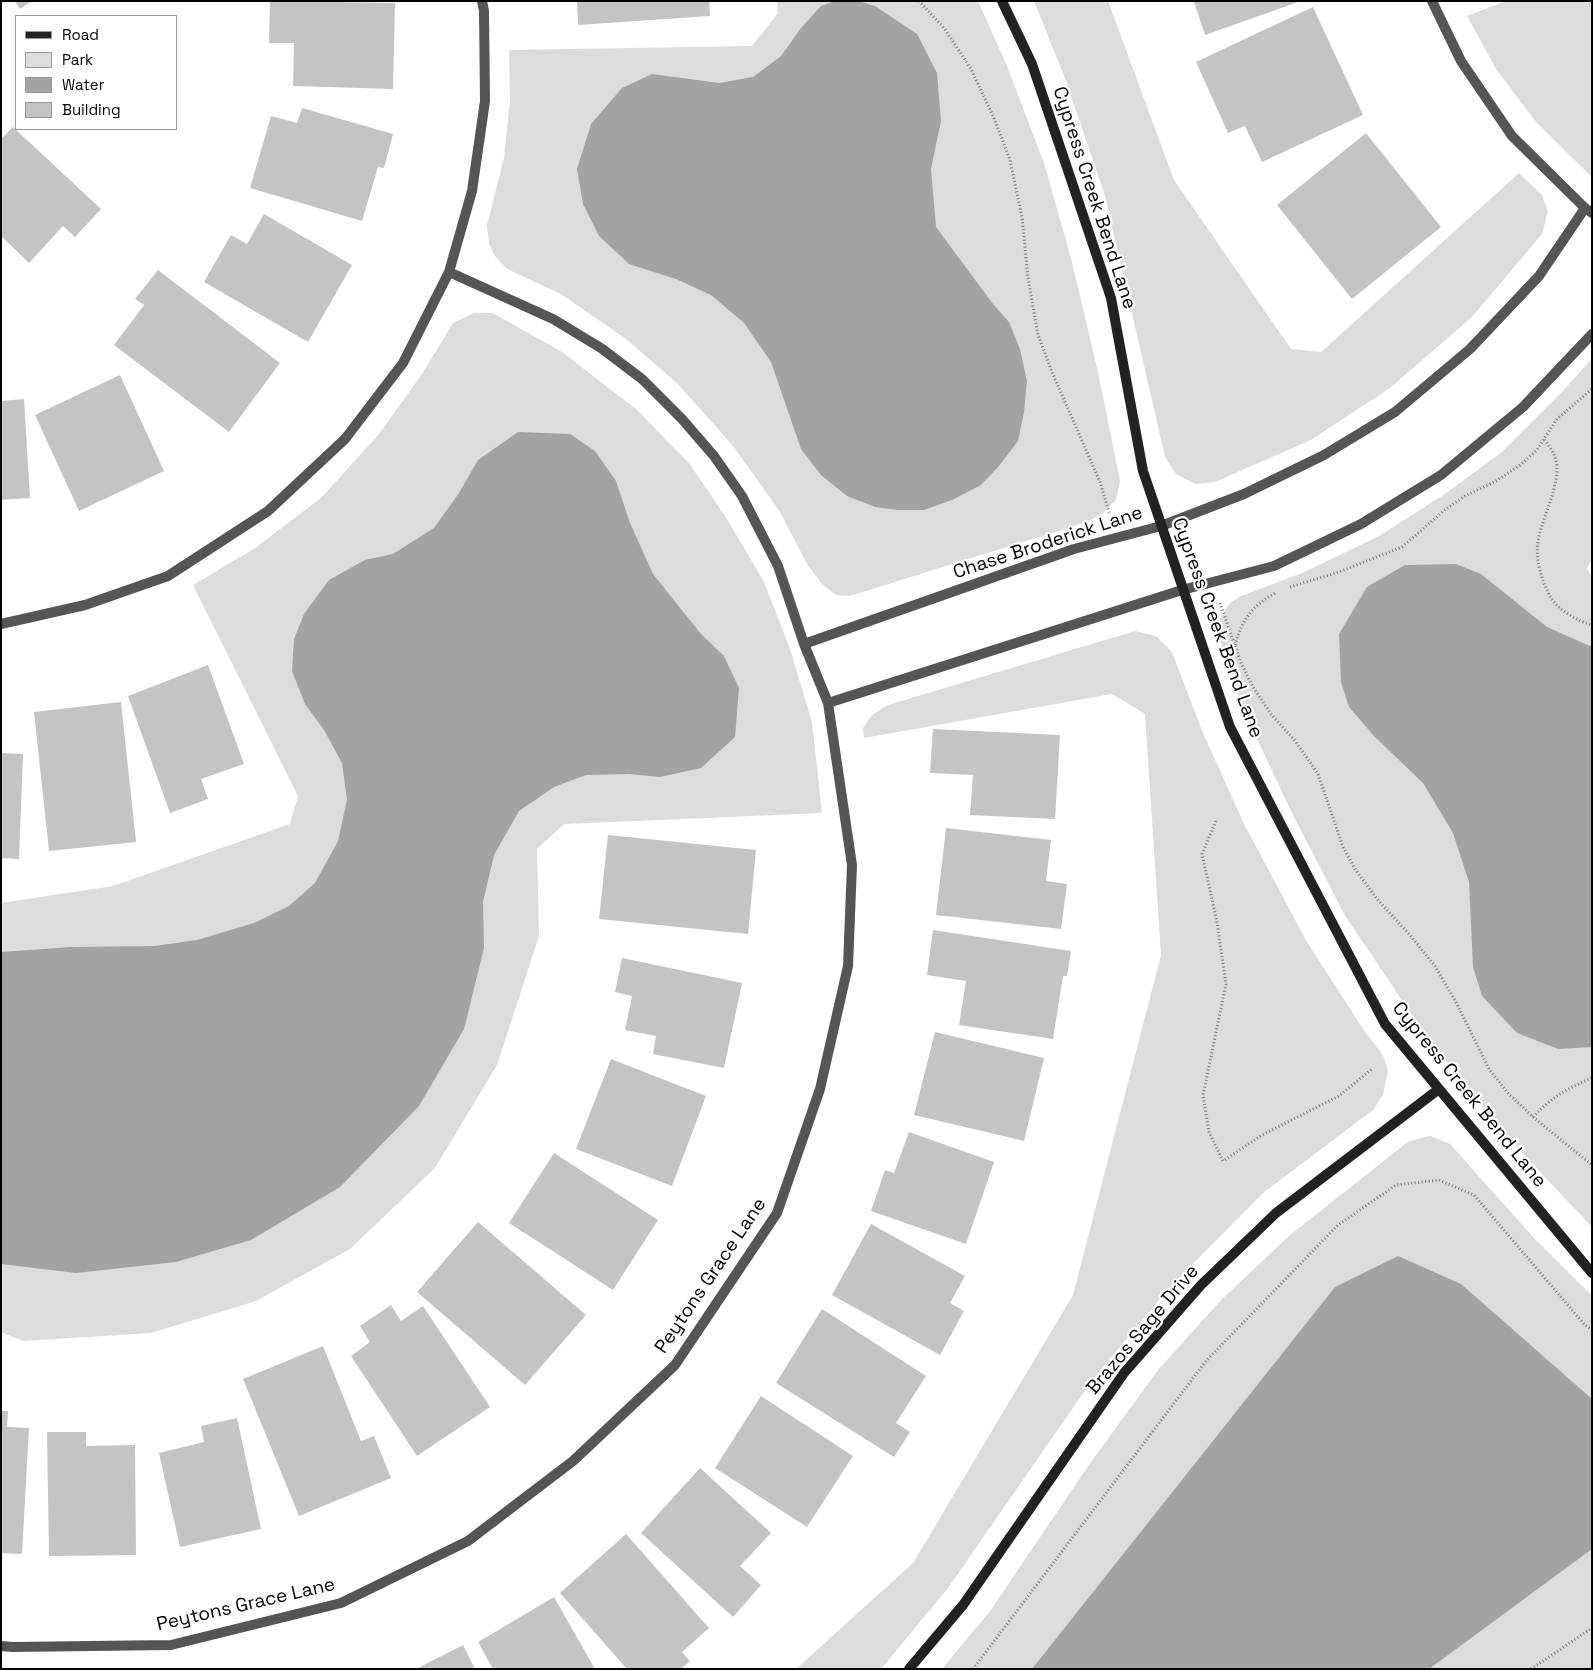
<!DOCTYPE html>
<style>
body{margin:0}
#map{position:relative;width:1593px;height:1670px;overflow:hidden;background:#fff;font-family:"Space Grotesk",sans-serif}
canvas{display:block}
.frame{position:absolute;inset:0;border:2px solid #000;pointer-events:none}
.legend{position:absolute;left:15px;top:15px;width:162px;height:115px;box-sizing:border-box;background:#fff;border:1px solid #999;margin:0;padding:6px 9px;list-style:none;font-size:15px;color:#000}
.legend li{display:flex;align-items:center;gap:10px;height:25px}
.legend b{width:25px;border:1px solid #999}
</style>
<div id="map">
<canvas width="1593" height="1670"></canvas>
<div class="frame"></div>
<ul class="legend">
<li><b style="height:6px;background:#222"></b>Road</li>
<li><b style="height:14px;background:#dcdcdc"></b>Park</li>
<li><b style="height:14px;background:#a3a3a3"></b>Water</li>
<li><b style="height:14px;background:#c4c4c4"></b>Building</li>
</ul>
</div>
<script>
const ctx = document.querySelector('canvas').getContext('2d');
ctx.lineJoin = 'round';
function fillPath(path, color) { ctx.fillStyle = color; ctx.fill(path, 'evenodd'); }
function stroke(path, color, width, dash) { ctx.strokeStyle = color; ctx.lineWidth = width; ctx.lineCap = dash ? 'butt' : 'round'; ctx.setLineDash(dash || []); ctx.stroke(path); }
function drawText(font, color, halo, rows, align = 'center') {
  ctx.font = font + ' "Space Grotesk",sans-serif'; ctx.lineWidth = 4.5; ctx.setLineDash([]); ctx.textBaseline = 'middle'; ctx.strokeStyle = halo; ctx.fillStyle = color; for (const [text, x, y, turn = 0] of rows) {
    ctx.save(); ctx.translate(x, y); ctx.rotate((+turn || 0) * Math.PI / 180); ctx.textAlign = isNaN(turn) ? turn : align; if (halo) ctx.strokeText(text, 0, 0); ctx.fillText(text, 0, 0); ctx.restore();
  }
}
const green = new Path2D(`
 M777 1H978L1007 66 1044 163 1072 262 1098 372 1120 481 1116 500 1103 513 1087 522 850 596 836 595 822 584 807 564 780 512 734 447 678 384 626 339 561 294 507 269 495 256 489 244 487 225 504 158 510 100 509 50 752 46 778 13Z
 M1034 1H1108L1174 180 1291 349 1321 352 1519 173 1542 195 1548 211 1542 234 1472 317 1390 388 1311 440 1215 482 1195 484 1176 474 1165 457 1105 196 1066 81Z
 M1506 1H1592V177L1536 122 1496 69 1467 16Z
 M474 313H493L562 352 636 409 689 463 727 519 764 582 790 649 812 722 822 813 564 824 537 849 539 936 497 1065 435 1168 350 1249 256 1301 151 1333 23 1341 1 1332V903L113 886 290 824 298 796 193 585 255 548 321 498 379 434 422 374 453 323Z
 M1592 359V558L1587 569 1592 577V1227L1495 1124 1418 1024 1344 914 1290 809 1242 707 1218 635 1220 618 1230 603 1241 596 1302 573 1379 536 1445 494 1503 451 1559 395Z
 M1135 631 1156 636 1172 652 1203 733 1244 824 1307 942 1365 1032 1383 1055 1388 1071 1383 1095 1373 1110 1263 1193 1170 1287 1093 1379 948 1588 881 1669H796L913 1563 1073 1295 1161 955 1145 714 1112 694 864 738 863 728 872 715 888 705Z
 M1430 1136 1450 1144 1534 1238 1592 1296V1669H942L990 1611 1091 1462 1158 1370 1221 1300 1290 1235 1409 1141Z`);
const water = new Path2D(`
 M835 1H858L875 6 917 34 937 73 941 121 931 169 936 227 993 304 1009 322 1020 349 1027 381 1024 412 1018 441 999 466 981 485 952 500 924 510H898L875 507 847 496 821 475 801 449 771 362 744 323 711 295 676 279 629 264 599 236 583 204 577 169 591 124 622 88 652 74 719 83 753 77 781 56 801 28 821 6Z
 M518 432 570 434 595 451 616 481 630 523 653 574 701 634 724 656 739 688 735 737 701 768 660 777 629 774 586 775 554 787 519 811 494 855 483 902 484 948 464 1029 419 1106 340 1187 251 1240 176 1262 76 1273 1 1264V952L71 947 154 946 197 940 254 923 289 906 315 883 338 841 347 800 342 763 324 730 305 704 292 671 294 639 304 614 329 580 365 560 393 554 434 528 459 493 478 460Z
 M1456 564 1481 574 1547 627 1592 647V1047L1558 1049 1517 1033 1482 996 1473 967 1469 882 1453 833 1423 783 1374 736 1349 707 1341 682 1339 634 1367 587 1405 565Z
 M1398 1256 1461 1284 1592 1399V1549L1429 1669H1032L1335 1287Z`);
const building = new Path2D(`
 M15 1H32L20 9Z
 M270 1 395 3 393 89 293 86 294 43H269Z
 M577 1H709L710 16 578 25Z
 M1301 1 1205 35 1194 2 1196 1Z
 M1313 7 1363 115 1262 162 1245 126 1228 133 1196 62Z
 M302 108 393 134 384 168 378 167 362 221 250 188 271 116 297 123Z
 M13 127 101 209 75 237 63 226 29 263 1 236V139Z
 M1366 133 1441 227 1352 299 1277 205Z
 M264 214 352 265 308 342 204 282 231 235 247 244Z
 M158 270 280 363 229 432 114 345 144 305 135 299Z
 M120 375 164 471 79 511 35 415Z
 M24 399 30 498 1 500V401Z
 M208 665 244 764 201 779 208 799 170 813 128 696Z
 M121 702 136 842 49 851 34 712Z
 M933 729 1060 735 1055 819 970 815 973 775 930 773Z
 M1 753 23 754 19 859 1 858Z
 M946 828 1051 840 1046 881 1067 884 1061 929 936 915Z
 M608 835 756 850 748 934 599 919Z
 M933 930 1071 951 1067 976H1063L1053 1039 959 1025 966 981 927 975Z
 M622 958 742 983 724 1068 653 1054 656 1036 625 1030 632 996 615 992Z
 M935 1032 1044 1058 1024 1141 914 1115Z
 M611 1059 706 1096 672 1186 576 1149Z
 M909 1132 994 1162 966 1244 871 1211 885 1170 894 1173Z
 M554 1153 658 1220 613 1290 509 1223Z
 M478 1222 586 1315 525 1385 417 1292Z
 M871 1224 965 1276 950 1303 964 1311 940 1355 832 1295Z
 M391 1305 401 1321 423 1306 490 1407 417 1456 351 1356 370 1342 360 1326Z
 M822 1309 926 1376 896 1423 910 1432 894 1457 776 1383Z
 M323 1346 361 1441 374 1436 391 1478 299 1516 243 1379Z
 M761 1396 853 1456 807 1527 715 1468Z
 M1 1411H8L7 1427 29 1428 22 1554 1 1553Z
 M237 1418 261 1529 180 1547 159 1453 204 1442 201 1426Z
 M47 1432H86V1446L135 1445 136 1555 49 1556Z
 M700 1468 771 1533 740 1566 761 1585 733 1617 641 1533Z
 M626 1534 709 1628 682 1652 690 1661 681 1669H627L560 1593Z
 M554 1597 595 1669H493L478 1642Z
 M463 1645 475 1669H416Z`);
const path = new Path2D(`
 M919 1 944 28 971 69 994 118 1010 160 1022 217 1028 278 1038 335 1052 372 1100 482 1110 515
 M1544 440C1551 448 1556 455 1557 467 1557 493 1542 517 1538 542 1535 559 1542 582 1551 598 1558 610 1578 621 1592 625
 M1290 587 1339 572 1402 547 1446 509 1465 496 1496 481 1520 465 1536 451 1557 419 1592 389
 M1220 603 1241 663 1253 687 1271 714 1296 742 1318 774 1343 847 1355 869 1377 899 1409 934 1435 966 1457 1004 1489 1069 1507 1092 1533 1117 1592 1165
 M1235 645C1242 619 1253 605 1277 592
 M1216 821 1202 854 1217 922 1226 984 1203 1095 1209 1132 1223 1161 1262 1135 1339 1096 1372 1069
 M1533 1117C1552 1097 1566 1089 1592 1078
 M973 1669 1206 1361 1338 1225 1396 1185 1439 1180 1474 1195 1584 1324 1592 1330
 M1531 1669 1592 1628`);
const street = new Path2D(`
 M1432 1 1461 61 1512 136 1585 208 1592 213
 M1 624 85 605 168 576 268 511 345 439 403 363 449 272 472 191 485 101 484 11 482 1
 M804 644 1074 549 1161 526 1244 494 1324 455 1395 412 1470 349 1539 276 1585 208
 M828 703 1182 590 1274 566 1361 524 1441 475 1523 407 1592 334
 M1 1646 12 1647 171 1645 341 1603 468 1541 573 1461 675 1365 777 1213 820 1089 848 966 852 865 828 703 804 644 778 566 742 496 714 456 682 419 642 379 601 348 553 319 449 272`);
const secondary = new Path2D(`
 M1002 1 1032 64 1111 298 1143 471 1230 727 1385 1024 1592 1273
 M909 1669 963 1605 1124 1373 1201 1285 1276 1213 1439 1089`);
const streetNames = [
 ["Cypress Creek Bend Lane",1094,198,72],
 ["Chase Broderick Lane",1048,543,-18],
 ["Cypress Creek Bend Lane",1217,628,70],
 ["Cypress Creek Bend Lane",1469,1095,51],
 ["Peytons Grace Lane",711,1276,-56],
 ["Brazos Sage Drive",1143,1330,-50],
 ["Peytons Grace Lane",246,1605,-13]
];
fillPath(green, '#dcdcdc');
fillPath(water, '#a3a3a3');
fillPath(building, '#c4c4c4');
stroke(path, '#777', 3, [1, 2.5]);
stroke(street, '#555', 10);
stroke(secondary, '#222', 10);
drawText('19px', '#000', '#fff', streetNames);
</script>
